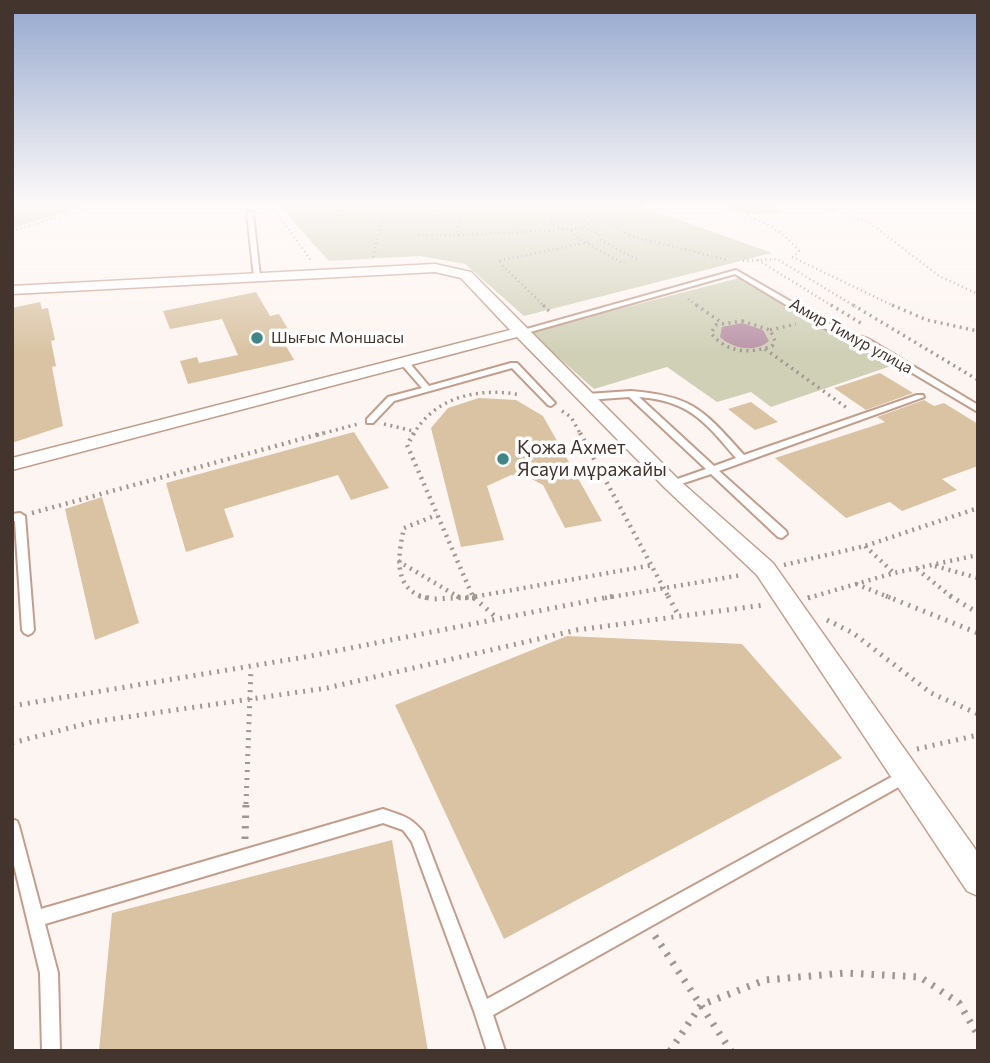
<!DOCTYPE html>
<meta charset="utf-8">
<style>
body{margin:0}
#map{position:relative;width:990px;height:1063px;overflow:hidden;background:#fdf5f1;font-family:Commissioner,sans-serif}
canvas{display:block}
.frame{position:absolute;inset:0;border:14px solid #43342d;pointer-events:none}
</style>
<div id="map">
<canvas width="990" height="1063"></canvas>
<div class="frame"></div>
</div>
<script>
const ctx = document.querySelector('canvas').getContext('2d');
ctx.lineJoin = 'round';
function fillPath(path, color) { ctx.fillStyle = color; ctx.fill(path, 'evenodd'); }
function stroke(path, color, width, dash) { ctx.strokeStyle = color; ctx.lineWidth = width; ctx.lineCap = dash ? 'butt' : 'round'; ctx.setLineDash(dash || []); ctx.stroke(path); }
function drawText(font, color, halo, rows, align = 'center') {
  ctx.font = font + ' Commissioner,sans-serif'; ctx.lineWidth = 7; ctx.setLineDash([]); ctx.textBaseline = 'middle'; ctx.strokeStyle = halo; ctx.fillStyle = color; for (const [text, x, y, turn = 0] of rows) {
    ctx.save(); ctx.translate(x, y); ctx.rotate((+turn || 0) * Math.PI / 180); ctx.textAlign = isNaN(turn) ? turn : align; if (halo) ctx.strokeText(text, 0, 0); ctx.fillText(text, 0, 0); ctx.restore();
  }
}
const green = new Path2D(`
 M12 204H92L12 228Z
 M277 204H635L772 253 524 316 465 264 420 256 329 261Z
 M713 204H776L782 213 748 214Z
 M739 278 891 366 771 407 751 392 717 402 667 367 594 389 530 332Z`);
const water = new Path2D(`
 M742 323 763 330 769 341C755 353 733 349 720 337L722 327Z`);
const building = new Path2D(`
 M256 292 270 316 279 314 288 329 278 332 294 360 188 384 180 361 197 357 199 363 238 355 222 319 170 329 163 311Z
 M40 302 42 309 48 308 55 340 51 341 56 366 52 367 63 426 12 443V308Z
 M880 373 913 393 866 410 834 388Z
 M479 398 516 400 543 416 602 521 565 528 543 485 526 476 511 475 487 486 504 540 461 547 431 428 448 408Z
 M924 400 934 406 944 403 978 424V466L942 479 957 490 902 511 890 502 846 518 775 458 885 422 877 417Z
 M751 402 778 422 755 430 728 409Z
 M354 432 389 488 351 500 338 475 224 509 234 537 186 552 166 483Z
 M102 497 139 623 95 640 65 509Z
 M567 636 742 644 842 758 504 939 395 705Z
 M392 840 428 1051H99L112 913Z`);
const pathFar4 = new Path2D(`
 M64 204 61 208 68 214
 M270 204 311 260
 M317 204 313 216 458 215
 M459 204 458 235 565 230
 M537 204 553 216
 M551 204 570 214
 M579 204 631 236 727 260
 M708 204C740 212 778 223 799 251L793 257
 M810 204 866 220 939 276 978 294
 M559 215 582 217 588 224 572 230 551 225 549 221Z
 M338 216 341 204
 M433 216 435 204
 M583 228 598 233 601 240 638 260
 M572 230 576 237 624 264
 M12 231 102 204
 M418 235H458
 M373 257 383 216
 M792 257 896 307
 M758 260 834 307
 M743 261 777 259 856 307
 M688 299 699 307
 M545 307 498 261 589 242`);
const pathFar3 = new Path2D(`
 M543 305 551 313
 M696 305 721 322
 M831 305 864 325
 M853 305 978 380
 M892 305 927 320 978 331
 M742 321 770 330 775 341 772 346C750 354 726 353 711 333L716 325Z
 M770 330 796 324
 M765 349 847 408
 M562 411 571 417 581 435
 M384 424 413 431
 M317 435 358 424
 M413 435C435 396 480 387 521 395`);
const pathFar2 = new Path2D(`
 M414 433 407 445 473 597 653 565
 M580 433 669 598
 M32 513 323 433
 M865 546 894 573
 M398 561 460 598
 M784 565 865 546 978 508
 M935 566 978 578
 M917 569 953 598
 M856 584 891 598
 M427 598C392 590 398 555 404 528L437 515
 M465 598H474
 M605 598 742 575
 M808 598 894 573 978 555`);
const pathFar1 = new Path2D(`
 M419 596 434 599 473 597 498 619
 M457 596 460 598
 M473 596H478
 M668 596 679 616
 M886 596 978 633
 M950 596 978 613
 M808 598 814 596
 M827 620 853 633 931 693 978 714
 M12 706 305 657 614 596
 M12 743 92 722 327 688 577 630 764 605
 M917 749 978 735
 M246 804 251 668`);
const path = new Path2D(`
 M245 839 246 802
 M655 936 731 1051
 M670 1051 701 1005 765 980 845 973 920 977 959 1003 978 1035`);
const lane = new Path2D(`
 M250 211 253 213 260 277 257 279 254 277 247 213Z
 M736 270 842 331 868 339 978 405V412L862 343 836 335 735 274 523 334 516 332Z
 M401 360H407L429 386 511 363H517L555 403 551 406 548 405 512 368 394 401 373 423H367V419L388 397 422 388 401 364Z
 M631 391C694 396 704 411 744 455L917 395H923L924 397 719 471 786 531 787 534 782 538 778 537 711 474 675 486H669L667 484 669 482 706 469 629 397 587 400 583 397 587 394ZM639 397C690 401 705 422 736 458L714 466Z
 M20 513 25 516 34 630 32 633 28 635 24 633 22 630 15 521H12V514Z
 M906 769 911 770 913 775 911 780 493 1015 505 1051H487L474 1011 412 842 403 830 383 823 45 924 58 973 60 1051H42L40 973 12 857V819L17 821 19 826 41 909 383 809C402 816 410 816 423 832L487 999Z`);
const street = new Path2D(`
 M435 264 471 272 679 480 773 563 978 853V896L967 891 757 575 665 488 517 337 12 470V458L510 330 461 278 435 272 12 294V286Z`);
const markers = [
 [257,338,7,"#3e8687"],
 [503,459,7,"#3e8687"]
];
const farStreetnames = [
 ["Амир Тимур улица",851,336,29]
];
const farPoinames = [
 ["Шығыс Моншасы",271,338]
];
const poiNames = [
 ["Қожа Ахмет",517,448],
 ["Ясауи мұражайы",517,470]
];
fillPath(green, '#d0d0b7');
fillPath(water, '#ba95a8');
fillPath(building, '#d9c3a3');
stroke(lane, '#c29e8d', 4);
stroke(street, '#c29e8d', 3);
stroke(pathFar4, '#a19691', 2.5, [1, 3.5]);
stroke(pathFar3, '#a19691', 3.5, [2, 4.5]);
stroke(pathFar2, '#a19691', 4.5, [2, 5]);
stroke(pathFar1, '#a19691', 5, [2, 6]);
stroke(path, '#a19691', 7, [2.5, 8]);
fillPath(lane, '#fff');
fillPath(street, '#fff');
const sky = ctx.createLinearGradient(0, 0, 0, 353);
sky.addColorStop(0, '#95a8ce');
sky.addColorStop(0.58, '#fefaf9');
sky.addColorStop(1, '#fefaf900');
ctx.fillStyle = sky;
ctx.fillRect(0, 0, 990, 353);
for (const [x, y, r, color] of markers) { const dot = new Path2D(); dot.arc(x, y, r, 0, 2 * Math.PI); ctx.fillStyle = color; ctx.fill(dot); stroke(dot, '#fff', 2.5); }
drawText('16px', '#43342d', '#fff', farStreetnames);
drawText('16px', '#43342d', '#fff', farPoinames, 'left');
drawText('19px', '#43342d', '#fff', poiNames, 'left');
</script>
